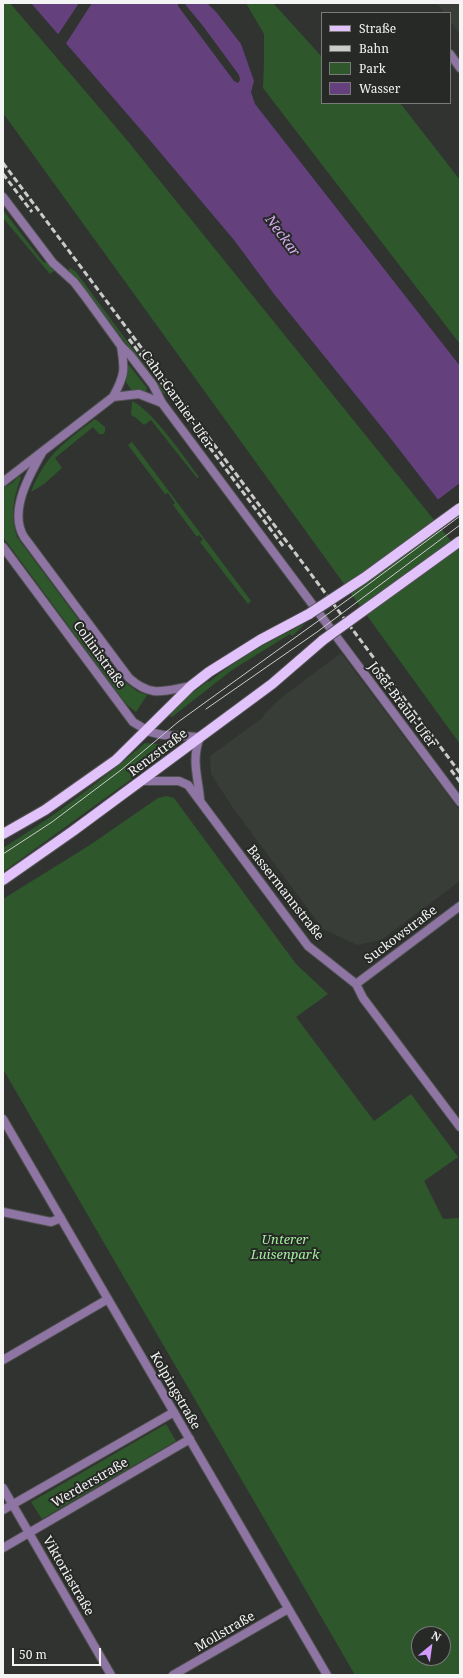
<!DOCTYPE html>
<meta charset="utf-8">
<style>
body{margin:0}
#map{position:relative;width:463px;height:1678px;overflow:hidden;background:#313331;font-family:"Noto Serif",serif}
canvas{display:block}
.frame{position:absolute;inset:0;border:4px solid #f3f4f3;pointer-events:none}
.legend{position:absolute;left:321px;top:12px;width:130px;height:92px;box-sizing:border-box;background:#272927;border:1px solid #797a79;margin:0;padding:5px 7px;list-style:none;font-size:12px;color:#f3f4f3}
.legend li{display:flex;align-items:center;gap:8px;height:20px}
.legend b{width:20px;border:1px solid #797a79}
.north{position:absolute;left:411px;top:1626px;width:40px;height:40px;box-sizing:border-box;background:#272927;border:1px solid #797a79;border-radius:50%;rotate:29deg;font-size:11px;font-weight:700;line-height:16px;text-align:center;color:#f3f4f3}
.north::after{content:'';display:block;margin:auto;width:14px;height:18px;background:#d39cfc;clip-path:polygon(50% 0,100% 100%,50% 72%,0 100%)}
.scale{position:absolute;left:12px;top:1648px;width:89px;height:18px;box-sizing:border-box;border:2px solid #f3f4f3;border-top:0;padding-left:5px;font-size:12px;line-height:14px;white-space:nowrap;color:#f3f4f3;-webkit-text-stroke:3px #272927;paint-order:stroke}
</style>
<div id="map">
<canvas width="463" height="1678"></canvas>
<div class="frame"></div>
<ul class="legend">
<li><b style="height:5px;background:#e1c2fa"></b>Straße</li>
<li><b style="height:5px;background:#cacbca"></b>Bahn</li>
<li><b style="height:11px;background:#2e582c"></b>Park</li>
<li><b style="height:11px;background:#64407d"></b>Wasser</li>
</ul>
<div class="north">N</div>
<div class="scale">50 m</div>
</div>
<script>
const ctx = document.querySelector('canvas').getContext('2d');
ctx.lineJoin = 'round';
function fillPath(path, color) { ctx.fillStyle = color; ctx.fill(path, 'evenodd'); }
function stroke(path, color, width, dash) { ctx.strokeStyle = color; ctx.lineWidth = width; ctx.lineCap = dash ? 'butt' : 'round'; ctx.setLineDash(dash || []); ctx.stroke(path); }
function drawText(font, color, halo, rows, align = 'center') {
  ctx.font = font + ' "Noto Serif",serif'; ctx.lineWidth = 4; ctx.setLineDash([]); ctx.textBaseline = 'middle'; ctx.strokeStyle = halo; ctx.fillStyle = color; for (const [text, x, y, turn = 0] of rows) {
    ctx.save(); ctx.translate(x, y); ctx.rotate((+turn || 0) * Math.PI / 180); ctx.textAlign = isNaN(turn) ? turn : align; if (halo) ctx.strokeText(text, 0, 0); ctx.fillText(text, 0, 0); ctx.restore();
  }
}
const built = new Path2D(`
 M437 3H460V35L450 21V13H444Z
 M341 653 460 811V881L381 940 357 945 323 929 233 808 211 774 210 756 261 719 267 711 281 698Z`);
const green = new Path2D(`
 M3 3H10L126 139 460 552V744L3 113Z
 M246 3H273L322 57V103H400L460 180V344L263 88 264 64V34Z
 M3 210 43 262 47 263 55 270 50 274 3 218Z
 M70 268 76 272 166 394 163 393 87 291 68 271Z
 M129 365 147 388 146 391H132L126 382 128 366Z
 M132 401C153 411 184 457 199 477L197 478 151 420 144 425 135 417 131 415Z
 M95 419 105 427V431L104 434H99L93 427 55 458 62 468 44 484 31 492C45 455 65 442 95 419Z
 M132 442 251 601 248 604 200 542 203 539 199 535 197 537 173 505 175 503 168 493 165 494 128 445Z
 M19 476 21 478C13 498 10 516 17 537L125 682 138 692 147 695 136 712 126 704 3 537V488L12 483Z
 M306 623 292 636 290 634 232 670 172 717 168 715 186 698 208 681 209 682C241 656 270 641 306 623Z
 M145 743 177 746 3 872V848C53 817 100 782 145 743Z
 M166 796 174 798 296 964 328 994 296 1017 374 1121 411 1094 458 1157 424 1181 443 1219 460 1218V1675H355L3 1069V899L90 845 158 798ZM419 1634H443V1658H419Z
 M166 1424 176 1441 42 1519 31 1502Z`);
const water = new Path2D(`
 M31 3H178V6L234 81 238 83 240 80 239 75 203 26 184 3H207L217 13 241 44 254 81 251 92 255 104 460 366V528L388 435 274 294 234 240 148 138Z`);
const pier = new Path2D(`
 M79 3H92L65 45 57 36Z
 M460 483V530L436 501Z`);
const minor = new Path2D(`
 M450 54 460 68
 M142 781H179L188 785 308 946 356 984 363 998 460 1127
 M200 799C198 776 191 760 200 737
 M356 984 460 906
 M3 1119 327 1675
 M3 1212 51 1222 61 1218
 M3 1360 108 1299
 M3 1488 111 1675
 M3 1510 174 1412
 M3 1548 190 1439
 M173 1675 288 1609`);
const tertiary = new Path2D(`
 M3 197 53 263 74 282 84 295 121 346 130 355 153 385 162 403 460 802
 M113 397 139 394 162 403
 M43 451C30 474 8 511 24 537L129 678C152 698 163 691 191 686
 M3 482 113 397C125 375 125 370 121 346
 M3 547 133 722 150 732 163 735 200 737`);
const primary = new Path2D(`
 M3 834 45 810 116 760 191 686 209 672 260 640 309 614
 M3 880 73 831 272 684 323 640`);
const tram = new Path2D(`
 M206 709 317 632 460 525
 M3 854 52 822 121 770 178 722 350 598 460 516`);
const rail = new Path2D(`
 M3 163 460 773
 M3 174 32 212
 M129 339 283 546
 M451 770 460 782`);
const primaryBridge = new Path2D(`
 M309 614 364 578 460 508
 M323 640 460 541`);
const streetNames = [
 ["Cahn-Garnier-Ufer",177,400,55],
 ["Collinistraße",99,655,54],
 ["Josef-Braun-Ufer",402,705,53],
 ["Renzstraße",158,753,-37],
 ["Bassermannstraße",285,893,52],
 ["Suckowstraße",401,935,-37],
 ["Kolpingstraße",175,1391,60],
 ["Werderstraße",90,1483,-30],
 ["Viktoriastraße",68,1576,60],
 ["Mollstraße",225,1632,-30]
];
const parkNames = [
 ["Unterer",285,1240],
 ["Luisenpark",285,1255]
];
const waterNames = [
 ["Neckar",282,236,53]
];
fillPath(built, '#383e37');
fillPath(green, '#2e582c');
fillPath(water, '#64407d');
fillPath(pier, '#313331');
stroke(minor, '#505250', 10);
stroke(tertiary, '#505250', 10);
stroke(primary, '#505250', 12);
stroke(minor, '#8f75a3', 8);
stroke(tertiary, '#8f75a3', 8);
stroke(primary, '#e1c2fa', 10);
stroke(tram, '#cacbca', 1);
stroke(rail, '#cacbca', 3, [6, 3]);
stroke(primaryBridge, '#505250', 12, []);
stroke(primaryBridge, '#e1c2fa', 10);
drawText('13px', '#f3f4f3', '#272927', streetNames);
drawText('italic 13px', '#a2ee9d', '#272927', parkNames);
drawText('italic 14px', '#d6adf5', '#272927', waterNames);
</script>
